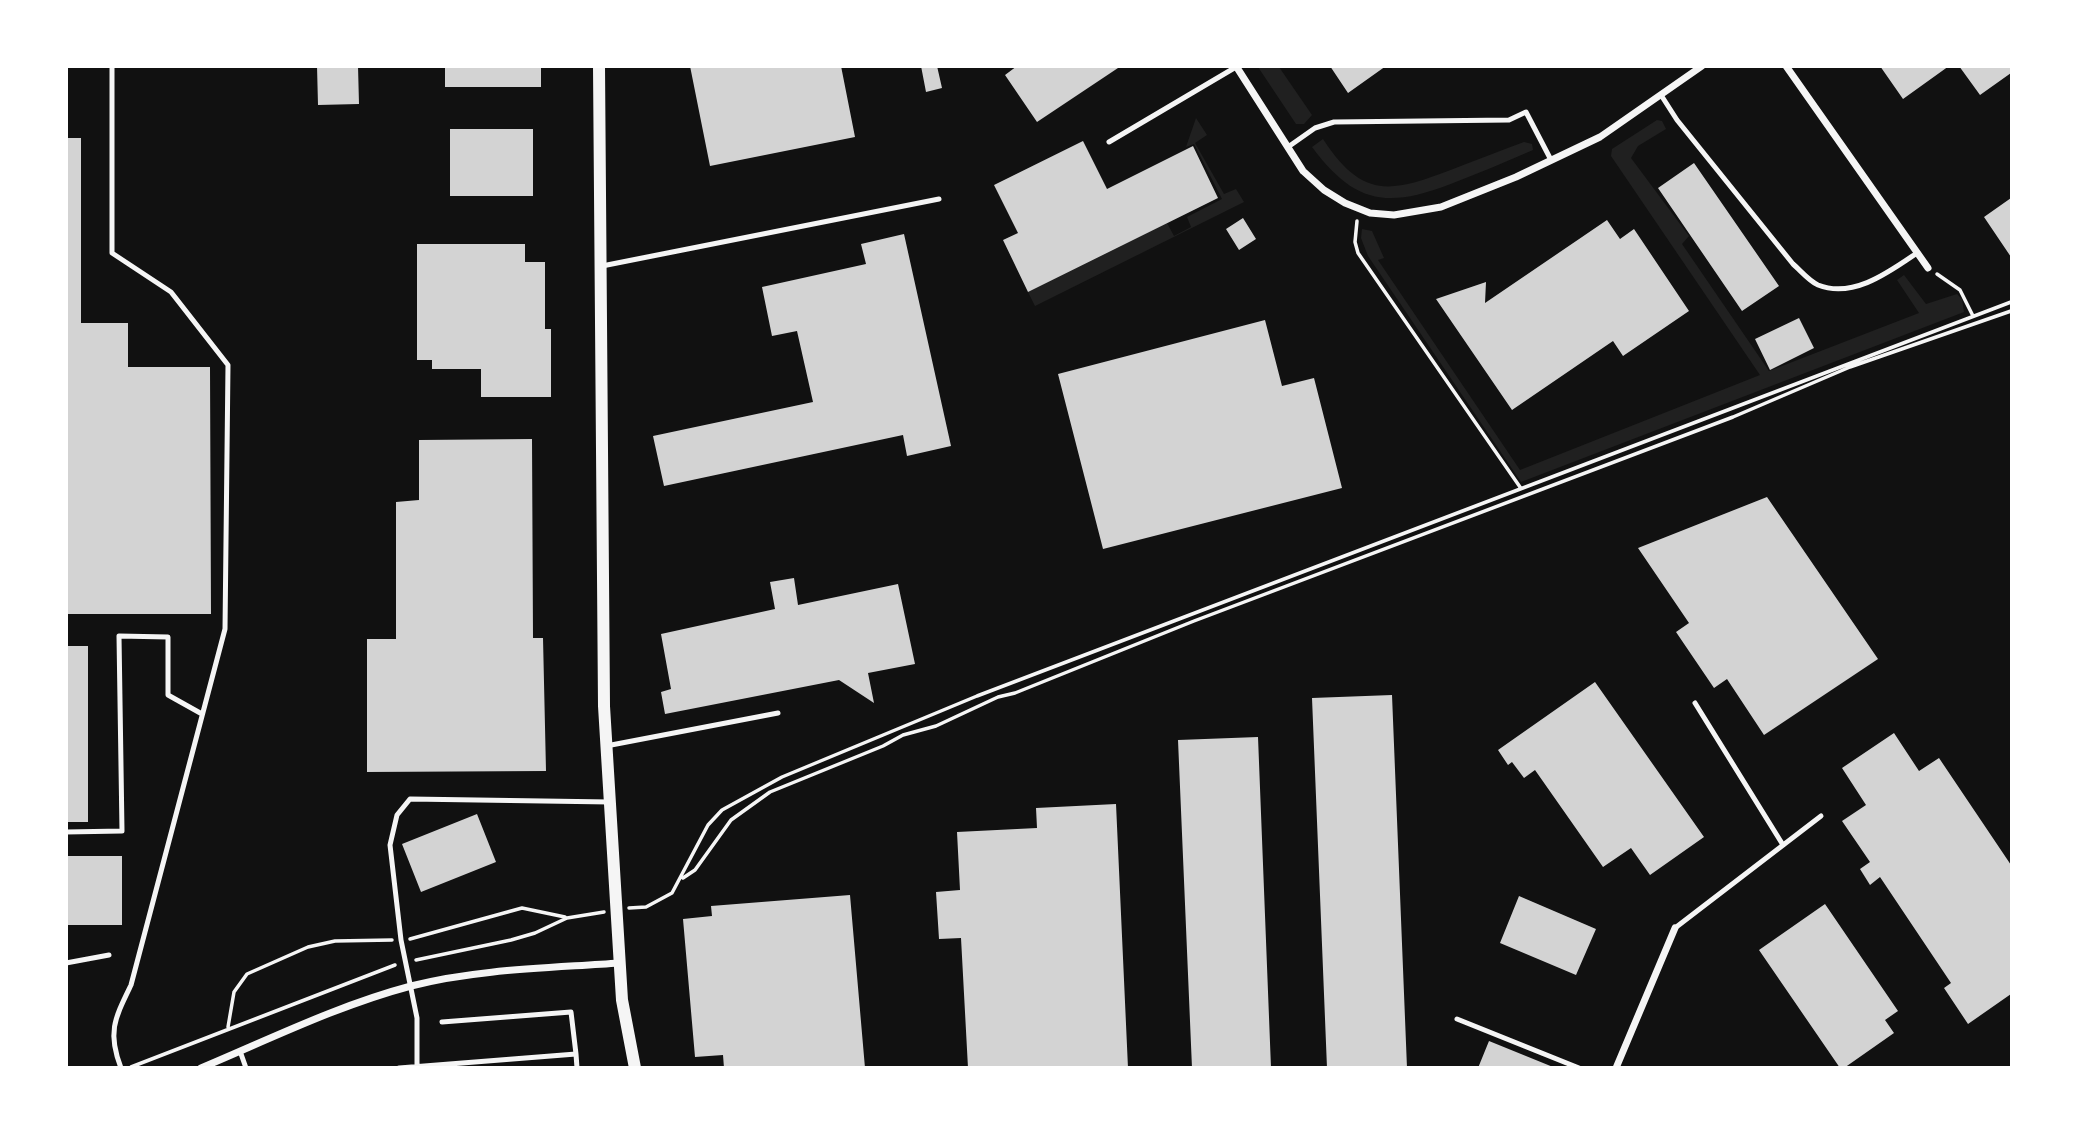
<!DOCTYPE html>
<style>
body{margin:0}
#map{position:relative;width:2078px;height:1134px;overflow:hidden;background:#111;font-family:Barlow,sans-serif}
canvas{display:block}
.frame{position:absolute;inset:0;border:68px solid #fff;pointer-events:none}
</style>
<div id="map">
<canvas width="2078" height="1134"></canvas>
<div class="frame"></div>
</div>
<script>
const ctx = document.querySelector('canvas').getContext('2d');
ctx.lineJoin = 'round';
function fillPath(path, color) { ctx.fillStyle = color; ctx.fill(path, 'evenodd'); }
function stroke(path, color, width, dash) { ctx.strokeStyle = color; ctx.lineWidth = width; ctx.lineCap = dash ? 'butt' : 'round'; ctx.setLineDash(dash || []); ctx.stroke(path); }
const green = new Path2D(`
 M1258 67H1279L1312 115 1304 124H1296Z
 M1196 118 1207 135 1195 143 1224 194 1236 189 1244 202 1035 306 1028 292 1167 223 1174 236 1191 227 1187 217 1222 199 1194 144 1186 147Z
 M1657 120 1662 121 1666 129 1638 146 1631 158 1689 236 1682 244 1769 371 1919 313 1897 280 1904 275 1926 304 1957 294 1962 299 1964 312 1521 482 1368 256 1361 238 1362 229 1372 231 1384 258 1378 260 1520 470 1760 375 1611 156 1612 149Z
 M1323 139C1361 197 1388 194 1448 171 1474 161 1499 151 1524 142L1532 144 1533 150C1505 162 1477 174 1448 185 1385 209 1353 202 1312 147Z`);
const building = new Path2D(`
 M317 66H358L359 104 318 105Z
 M445 66H541V87H445Z
 M690 66H841L855 137 710 166Z
 M921 66H937L942 88 926 92Z
 M1017 66H1121L1037 122 1005 75Z
 M1330 66H1386L1348 93Z
 M1880 66H1949L1903 99Z
 M1959 66H2011V73L1980 95Z
 M450 129H533V196H450Z
 M66 138H81V323H128V367H210L211 614H66Z
 M1083 141 1107 189 1193 146 1218 198 1028 292 1003 240 1018 233 994 185Z
 M1694 163 1779 286 1742 311 1658 188Z
 M2011 198V257L1984 217Z
 M1243 218 1256 239 1239 250 1226 229Z
 M1607 220 1620 239 1634 229 1689 311 1623 356 1613 341 1512 410 1436 299 1486 282 1485 303Z
 M904 234 951 446 907 456 903 435 664 486 653 436 813 402 797 331 772 336 762 287 866 264 861 244Z
 M417 244H525V262H545V329H551V397H481V369H432V360H417Z
 M1799 318 1814 348 1770 370 1755 339Z
 M1265 320 1282 386 1314 378 1342 488 1103 549 1058 374Z
 M532 439 533 638H543L546 771 367 772V639H396V502L419 500V440Z
 M1767 497 1878 659 1764 735 1727 679 1714 688 1676 632 1689 623 1638 548Z
 M794 578 798 605 898 584 915 664 868 673 874 703 839 680 665 714 661 692 671 689 661 634 775 609 770 582Z
 M66 646H88V822H66Z
 M1595 682 1704 837 1650 875 1631 848 1603 867 1535 770 1524 778 1512 762 1508 765 1498 750Z
 M1392 695 1407 1068H1327L1312 698Z
 M1894 733 1919 771 1939 758 2011 865V994L1968 1024 1944 988 1951 983 1880 877 1870 885 1860 869 1870 862 1842 821 1866 805 1842 768Z
 M1258 737 1271 1068H1192L1178 740Z
 M1116 804 1128 1068H968L961 938 939 939 936 892 960 890 957 832 1037 828 1036 808Z
 M477 814 496 862 421 892 402 844Z
 M66 856H122V925H68Z
 M850 895 865 1068H724L723 1055 695 1057 683 919 712 916 711 906Z
 M1519 896 1596 929 1576 975 1500 943Z
 M1825 904 1898 1011 1885 1020 1894 1033 1844 1068H1840L1759 950Z
 M1489 1041 1553 1067V1068H1478Z`);
const path = new Path2D(`
 M1357 221 1355 242 1358 253 1520 487
 M1937 274 1960 290 1973 316
 M683 878 695 870 731 820 770 792 883 746 903 735 936 726 998 697 1015 693 1194 621 1733 417 1850 367 2011 311
 M629 908 646 907 672 893 708 825 722 810 782 777 977 696 2011 302
 M410 939 522 908 565 917
 M416 960 511 940 535 933 567 918 604 912
 M228 1027 234 992 247 974 308 947 335 941 392 940
 M131 1067 395 965`);
const service = new Path2D(`
 M112 66V253L171 292 228 365 225 629 131 985C115 1018 107 1032 121 1068
 M1661 95 1677 120 1793 264C1801 271 1809 281 1818 285 1853 299 1889 272 1917 253
 M1109 142 1236 67
 M1288 147 1315 128 1334 122 1509 120 1526 112 1551 160
 M602 266 939 199
 M1695 703 1783 845
 M606 746 778 713
 M66 832 122 831 119 636 168 637V695L202 714
 M1675 928 1821 816
 M66 963 109 955
 M1457 1019 1579 1068
 M240 1051 246 1068
 M576 1054 577 1068
 M399 1068 576 1054 571 1012 442 1022
 M417 1068V1018L401 940 390 845 397 815 410 799 610 802`);
const minor = new Path2D(`
 M1236 66 1303 171 1324 190 1345 203 1370 213 1394 215 1441 207 1516 177 1600 137 1702 66
 M1786 66 1928 268
 M201 1068C270 1039 339 1005 411 986 476 969 552 968 619 963
 M1616 1068 1675 928`);
const tertiary = new Path2D(`
 M599 66 604 706 622 1000 635 1068`);
fillPath(green, '#202020');
fillPath(building, '#d3d3d3');
stroke(path, '#f5f5f5', 3.5);
stroke(service, '#f5f5f5', 5);
stroke(minor, '#f5f5f5', 7);
stroke(tertiary, '#f5f5f5', 12);
</script>
